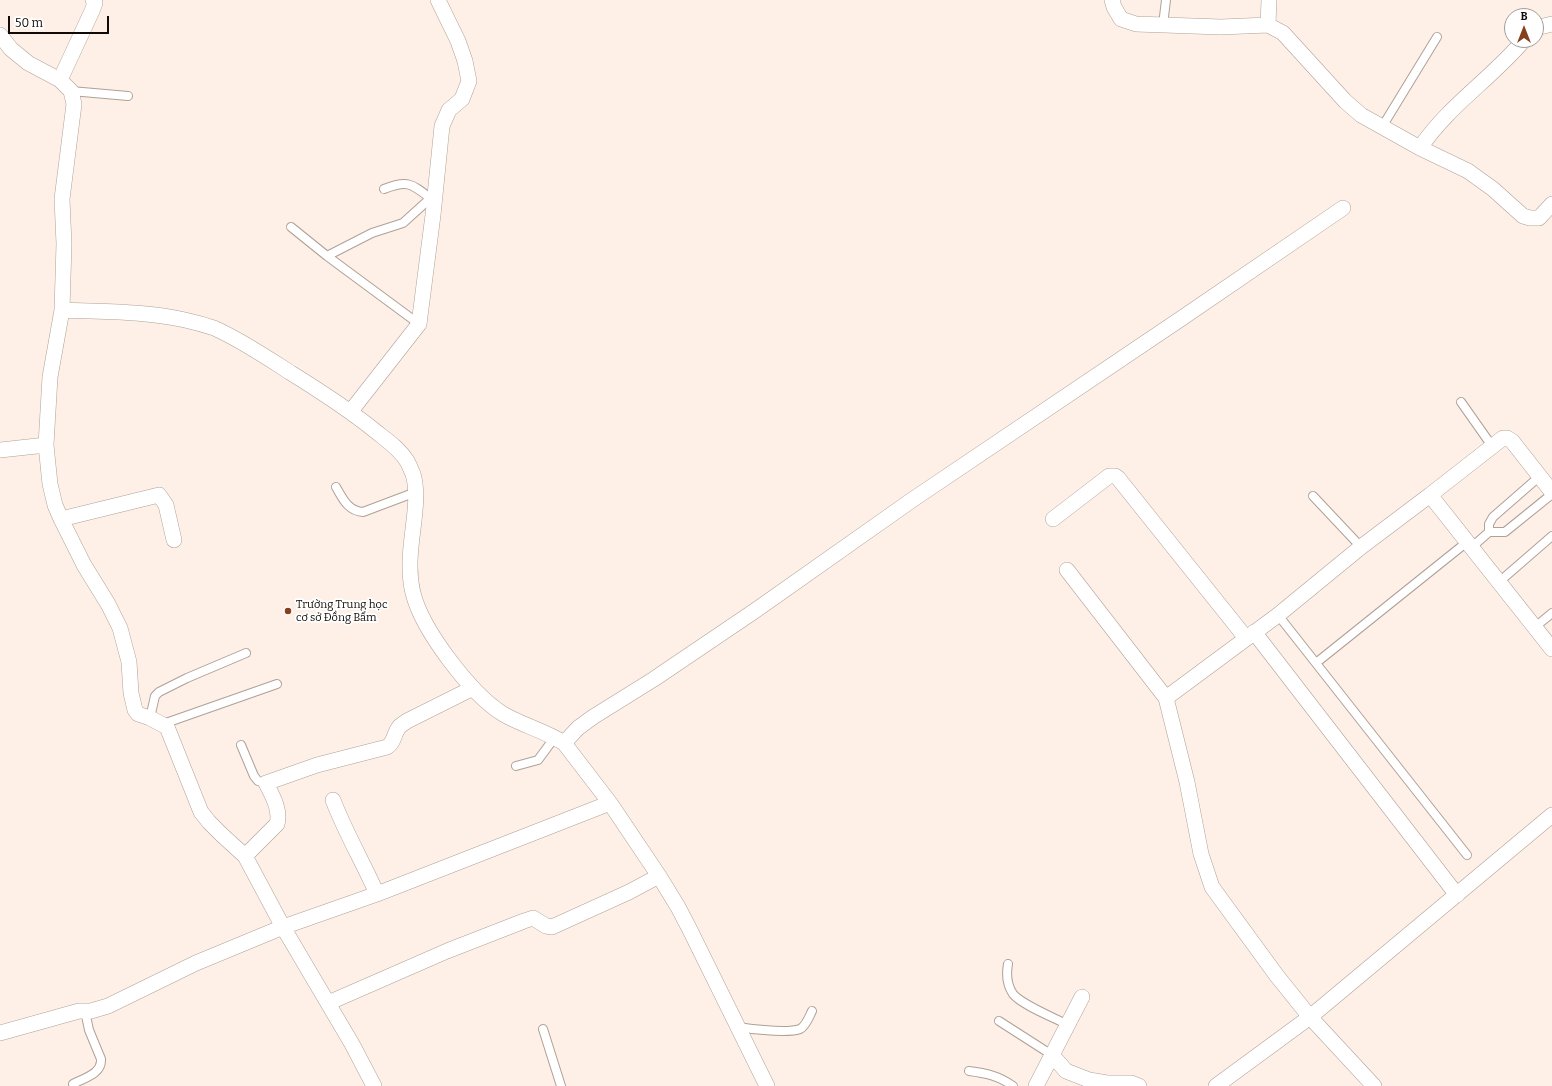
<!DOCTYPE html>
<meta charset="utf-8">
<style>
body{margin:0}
#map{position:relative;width:1552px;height:1086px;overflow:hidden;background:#fef0e6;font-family:Bitter,serif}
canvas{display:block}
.north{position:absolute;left:1504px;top:8px;width:40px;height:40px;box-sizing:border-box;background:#fff;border:1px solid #9f9d9c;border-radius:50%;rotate:0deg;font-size:11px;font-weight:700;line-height:16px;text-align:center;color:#0f0a07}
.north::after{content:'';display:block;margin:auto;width:14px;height:18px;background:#87401f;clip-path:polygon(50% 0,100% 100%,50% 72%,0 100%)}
.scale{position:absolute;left:8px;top:16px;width:101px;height:18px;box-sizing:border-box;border:2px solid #0f0a07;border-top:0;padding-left:5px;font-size:12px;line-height:14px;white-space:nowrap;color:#0f0a07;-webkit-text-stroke:3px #fff;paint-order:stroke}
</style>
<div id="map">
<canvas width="1552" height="1086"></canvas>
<div class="north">B</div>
<div class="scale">50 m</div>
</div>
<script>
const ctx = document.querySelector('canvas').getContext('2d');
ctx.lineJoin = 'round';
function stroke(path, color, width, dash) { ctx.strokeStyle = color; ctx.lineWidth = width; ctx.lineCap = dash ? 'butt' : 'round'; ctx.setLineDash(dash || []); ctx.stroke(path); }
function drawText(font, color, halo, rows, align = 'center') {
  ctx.font = font + ' Bitter,serif'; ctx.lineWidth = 3.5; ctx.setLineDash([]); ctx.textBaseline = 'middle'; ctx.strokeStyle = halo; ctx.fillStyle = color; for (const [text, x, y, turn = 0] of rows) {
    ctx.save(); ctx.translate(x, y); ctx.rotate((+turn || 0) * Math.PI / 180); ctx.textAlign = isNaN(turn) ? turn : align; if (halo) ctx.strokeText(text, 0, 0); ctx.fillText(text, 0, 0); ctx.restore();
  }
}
const lane = new Path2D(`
 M1163 25 1166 0
 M71 91 128 96
 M1382 127 1437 37
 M384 189C407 180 411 183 430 198
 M291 227 327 256 419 324
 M327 256 372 233 403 223 434 195
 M1461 402 1492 446
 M336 487C343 499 348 511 363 512L416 492
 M1313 496 1361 547
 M1489 532V524L1493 517 1540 476
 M1472 547 1489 532H1505L1552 494
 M1499 582 1552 536
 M1278 615 1467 855
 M1535 627 1552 613
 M1316 663 1467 542
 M150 718 155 696 159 692 187 678 246 653
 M163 724 277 684
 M241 745 254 776 258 781 266 783
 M516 766 538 760 555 737
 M1008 964C1006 975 1007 985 1013 994 1022 1005 1055 1018 1068 1025
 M999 1021 1052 1055
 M737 1027C752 1029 787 1034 800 1029 806 1026 809 1017 812 1011
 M543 1029 561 1086
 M969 1071C986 1073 999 1076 1013 1086
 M73 1084C84 1078 102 1074 101 1059L89 1030 85 1011`);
const street = new Path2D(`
 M1112 0 1114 7 1121 19 1136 24 1221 27 1268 25 1283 33 1345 101 1361 115 1420 148 1468 171 1493 189 1523 216 1530 218H1539L1552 204
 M1268 25 1269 0
 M1536 28 1552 24
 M0 35 11 49 28 63 60 80 71 91 74 104 62 199 64 244 62 310 50 377 46 445 50 484 55 505 61 519 84 565 108 604 120 628 129 662 131 693 135 710 138 714 150 718 167 727 201 812 209 822 222 835 245 856 283 927 352 1044 374 1086
 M60 80 92 11 95 3 93 0
 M1420 148C1448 106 1491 79 1524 40
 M62 310C103 312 145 311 185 320 194 322 205 325 214 328 241 340 266 357 291 373 320 391 348 409 374 430 385 439 399 448 407 461 409 464 411 470 413 474 421 500 409 539 410 567 410 575 411 585 413 593 422 630 471 694 503 714 522 725 545 731 564 743L610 803 659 876 678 907 689 928 767 1086
 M351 411 419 324 433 215 442 126 449 110 462 99 469 81 465 61 458 41 438 0
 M0 450 46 445
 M1552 492 1512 441 1507 438H1503L1430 495 1552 649
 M61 519 159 495 166 505 174 540
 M1053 519 1109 476H1115L1118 478 1246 638
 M1067 570 1166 698 1187 782 1201 854 1212 887 1277 976 1310 1017 1374 1086
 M1254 632 1457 895
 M1166 698 1278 615 1361 547 1430 495
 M564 743 578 728 593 717 654 679 756 610 912 500 1182 318 1343 208
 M333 800C345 832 363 862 377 894
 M245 856 277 824C281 810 272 795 266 783L317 765 387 747C395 742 393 735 399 727 401 725 404 723 407 721L473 688
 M328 1003 447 951 524 921 533 918 546 926 552 927 629 892 659 876
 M0 1033 79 1011H91L108 1006 196 963 283 927 377 894 610 803
 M1052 1055 1066 1071 1089 1080 1107 1083H1131L1139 1086
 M1036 1086 1082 997
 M1216 1086 1310 1017 1552 815`);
const markers = [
 [288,611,4,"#87401f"]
];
const poiNames = [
 ["Trường Trung học",296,605],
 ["cơ sở Đồng Bẩm",296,618]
];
stroke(lane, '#aea197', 10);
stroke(street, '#aea197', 16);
stroke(lane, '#fff', 8);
stroke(street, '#fff', 15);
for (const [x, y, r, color] of markers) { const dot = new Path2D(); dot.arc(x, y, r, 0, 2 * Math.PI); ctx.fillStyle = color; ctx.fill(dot); stroke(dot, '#fff', 1.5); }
drawText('11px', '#0f0a07', '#fff', poiNames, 'left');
</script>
